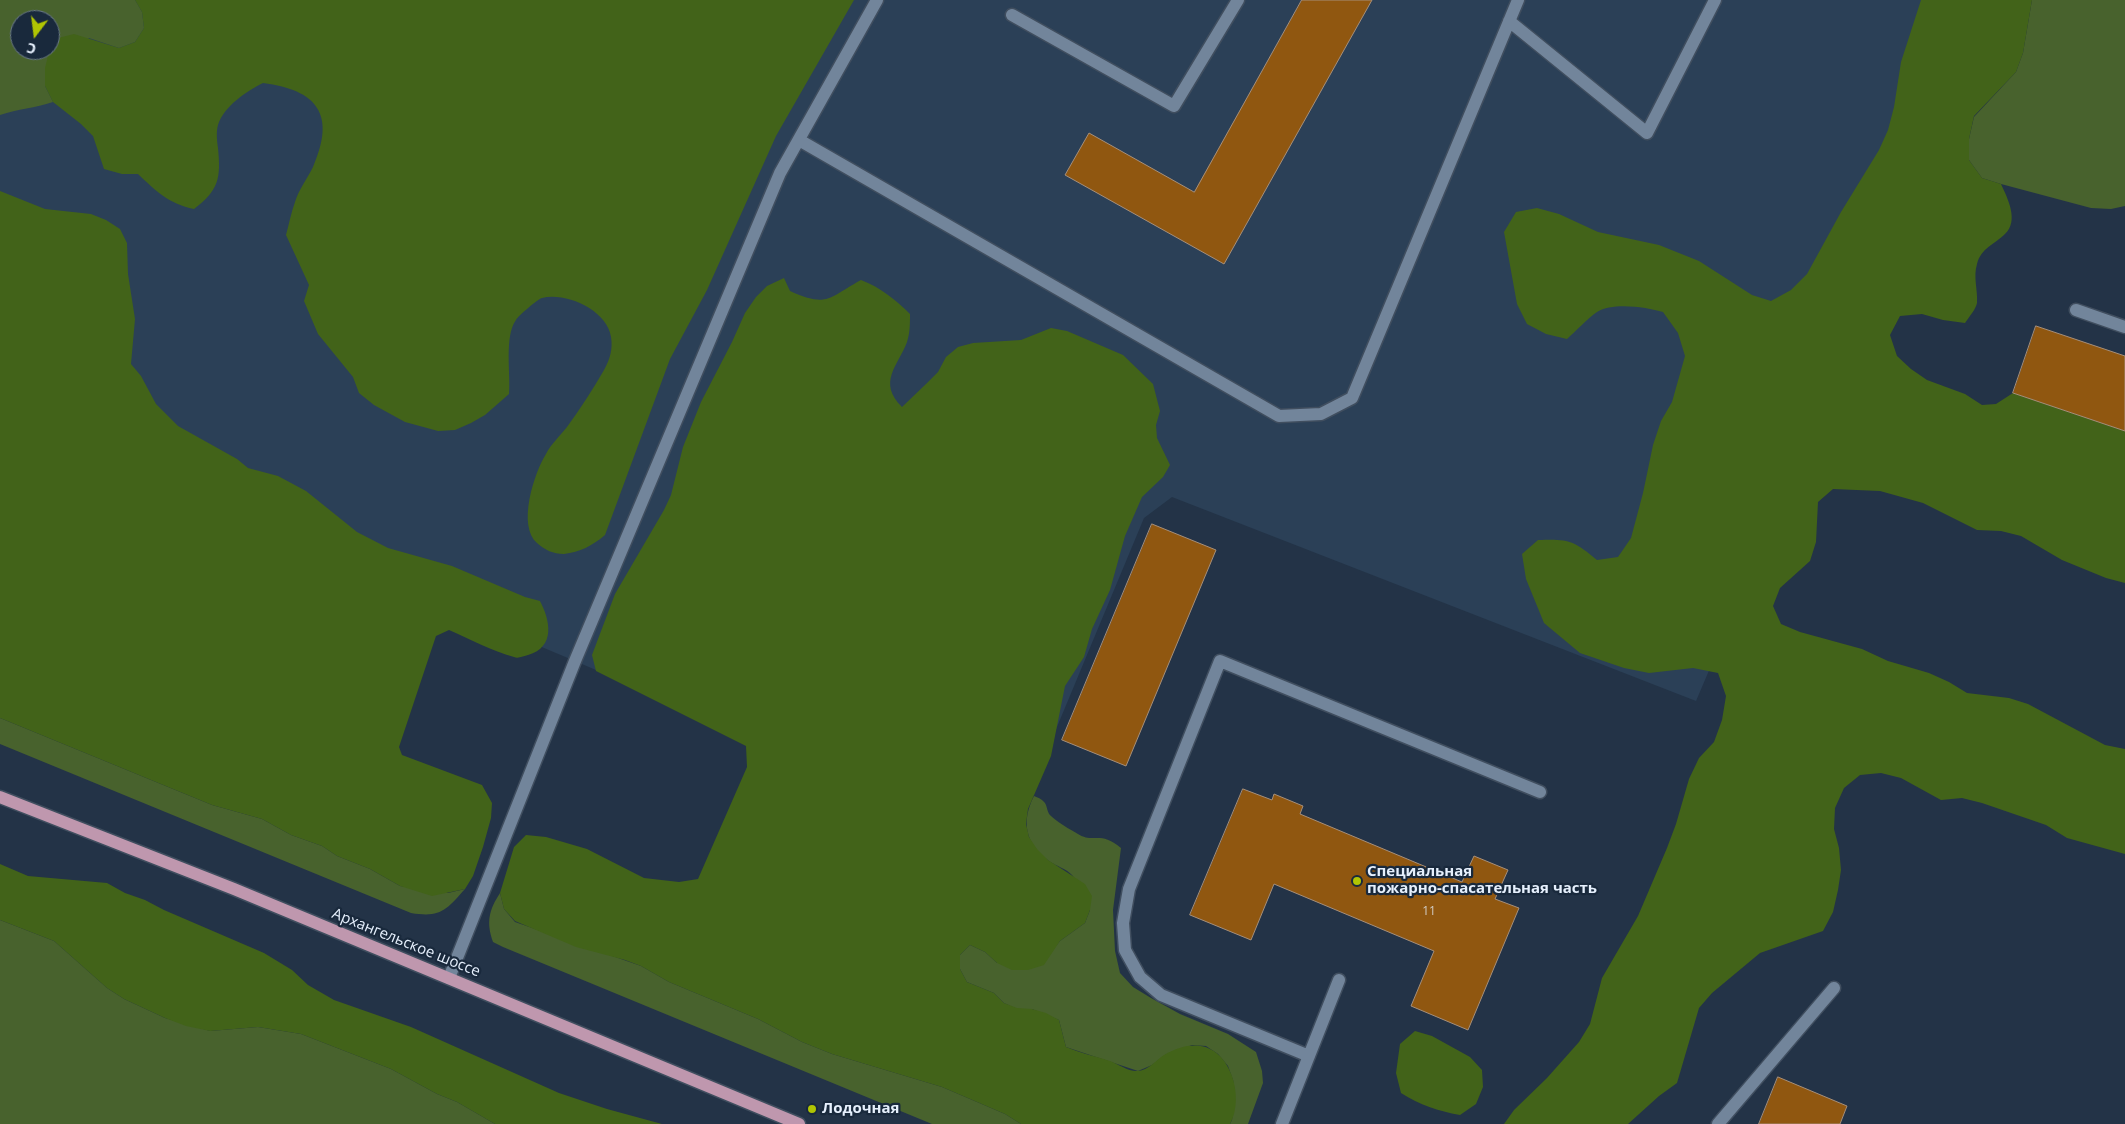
<!DOCTYPE html>
<meta charset="utf-8">
<style>
body{margin:0}
#map{position:relative;width:2125px;height:1124px;overflow:hidden;background:#233347;font-family:"Open Sans",sans-serif}
canvas{display:block}
.north{position:absolute;left:10px;top:10px;width:50px;height:50px;box-sizing:border-box;background:#19293c;border:1px solid #6b7989;border-radius:50%;rotate:195deg;font-size:14px;font-weight:700;line-height:20px;text-align:center;color:#e6f0fd}
.north::after{content:'';display:block;margin:auto;width:18px;height:22px;background:#b0c503;clip-path:polygon(50% 0,100% 100%,50% 72%,0 100%)}
</style>
<div id="map">
<canvas width="2125" height="1124"></canvas>
<div class="north">С</div>
</div>
<script>
const ctx = document.querySelector('canvas').getContext('2d');
ctx.lineJoin = 'round';
function fillPath(path, color) { ctx.fillStyle = color; ctx.fill(path, 'evenodd'); }
function stroke(path, color, width, dash) { ctx.strokeStyle = color; ctx.lineWidth = width; ctx.lineCap = dash ? 'butt' : 'round'; ctx.setLineDash(dash || []); ctx.stroke(path); }
function drawText(font, color, halo, rows, align = 'center') {
  ctx.font = font + ' "Open Sans",sans-serif'; ctx.lineWidth = 4.5; ctx.setLineDash([]); ctx.textBaseline = 'middle'; ctx.strokeStyle = halo; ctx.fillStyle = color; for (const [text, x, y, turn = 0] of rows) {
    ctx.save(); ctx.translate(x, y); ctx.rotate((+turn || 0) * Math.PI / 180); ctx.textAlign = isNaN(turn) ? turn : align; if (halo) ctx.strokeText(text, 0, 0); ctx.fillText(text, 0, 0); ctx.restore();
  }
}
const built = new Path2D(`
 M0 0H1995L1696 701 1172 497 1144 518 1007 847 575 661 0 419ZM20 20H50V50H20Z`);
const green = new Path2D(`
 M0 0H135L142 12 144 28 135 42 119 48 89 38 45 86 53 102C35 108 18 109 0 115ZM20 20H50V50H20Z
 M2032 0H2125V206L2111 209 2091 208 2001 184 1982 178 1969 160V139L1974 117 2016 72 2023 53Z
 M0 718 212 805 262 819 291 835 322 846 337 856 370 869 400 886 448 893 465 889C446 910 441 918 411 913L0 744Z
 M1034 796C1051 802 1044 809 1051 816 1057 822 1071 830 1078 834 1094 844 1100 830 1121 848L1113 910 1115 951 1120 973 1133 987 1151 998 1180 1014 1228 1034 1256 1052 1262 1071 1263 1083 1248 1124H1230L1232 1120 1235 1093 1233 1080 1228 1066 1218 1054 1206 1046 1192 1045 1165 1055 1152 1065 1138 1071 1066 1047 1059 1020 1032 1009H1017L1004 1003 994 993 967 982 960 969V955L970 945 985 952 997 963 1052 951 1060 941 1085 923 1090 910C1085 899 1080 884 1072 875 1067 869 1056 866 1049 861 1025 843 1021 822 1034 796Z
 M500 893 504 909 515 922 641 966 669 982 758 1019 802 1042 832 1054 942 1087 1005 1114 1021 1124H932L503 947 493 942C486 922 489 910 500 893Z
 M0 920 54 941 107 988 124 999 165 1018 210 1031 258 1027 301 1034 391 1069 437 1094 457 1102 495 1124H0Z`);
const forest = new Path2D(`
 M135 0H854L776 136 707 290 670 359 605 535C592 546 580 552 564 554 553 554 545 550 537 543 517 526 534 473 546 454 551 444 560 436 567 427 580 409 593 389 604 370 610 359 613 349 611 337 607 310 566 292 542 298 538 299 518 316 516 320 504 336 511 375 509 394L485 415 471 423 455 430 438 431 405 422 374 405 359 393 353 377 318 334 304 301 309 285 286 235C289 224 291 213 295 202 299 189 307 179 313 167 336 115 318 90 263 83 247 91 224 106 218 125 216 132 217 141 218 148 221 178 219 190 194 209 169 204 156 191 138 174H122L104 169 93 136 81 124 53 102 45 86V68L49 52 58 38 74 34 119 48 135 42 144 28 142 12Z
 M1921 0H2032L2023 53 2016 72 1974 116 1969 139V160L1982 178 2001 184C2008 199 2019 221 2005 234 1995 244 1981 248 1977 264 1973 277 1978 290 1977 303 1976 309 1969 317 1965 323L1943 320 1922 314 1900 316 1890 335 1897 356 1911 369 1927 380 1965 394 1982 405 1996 404 2013 393 2125 431V583L2106 578 2062 560 2021 536 2001 531 1977 530 1923 503 1880 491 1833 489 1818 502 1816 542 1810 561 1780 588 1773 606 1781 624 1800 632 1862 649 1888 661 1929 673 1949 682 1967 693 2009 698 2028 704 2105 745 2125 749V854L2067 838 2046 825 1982 803 1962 798 1941 800 1901 778 1881 773 1860 775 1844 788 1835 808 1834 829 1839 848 1841 870 1838 890 1833 912 1823 931 1760 953 1712 993 1699 1008 1677 1083 1659 1096 1628 1124H1504L1514 1110 1547 1078 1579 1042 1590 1024 1602 978 1638 916 1667 848 1676 824 1689 779 1699 758 1714 742 1722 720 1726 696 1718 673 1693 668 1649 673 1624 668 1580 653 1544 623 1526 579 1522 554 1538 540C1569 539 1573 540 1597 560L1618 557 1631 538 1643 493 1653 445 1661 421 1672 402 1685 356 1678 333 1663 312C1646 307 1613 302 1597 312 1587 319 1576 331 1567 339L1546 334 1527 324 1517 304 1504 232 1516 212 1537 208 1559 214 1598 232 1659 245 1699 261 1752 295 1771 301 1791 290 1807 274 1841 212 1879 150 1888 130 1894 107 1901 62Z
 M0 191 45 209 91 214 106 220 120 229 127 243 128 274 135 319 131 364 141 376 156 404 178 426 237 459 248 468 278 476 306 491 357 532 388 548 452 566 525 597 540 601C550 620 556 647 528 655 524 656 518 659 514 657 492 651 470 639 449 630L436 636 399 747 402 755 482 785 492 803 491 818 483 847 473 876 465 889 432 896 400 886 370 869 337 856 322 846 291 835 262 819 212 805 0 718Z
 M784 278 790 291C828 308 828 298 861 280 880 287 896 300 910 314 910 324 910 333 907 342 898 366 877 382 902 407L926 384 938 372 946 357 958 347 973 343 1021 340 1051 328 1067 331 1123 355 1153 384 1160 411 1156 425 1157 438 1170 465 1163 477 1142 497 1125 536 1110 590 1092 629 1084 657 1065 686 1051 756 1028 809 1026 824 1029 837 1037 849 1048 860 1085 884 1092 896 1090 910 1085 923 1060 941 1044 965 1028 970H1012L997 963 985 952 970 945 960 955V969L967 982 994 993 1004 1003 1017 1008 1032 1009 1046 1013 1059 1020 1066 1047C1080 1053 1095 1056 1110 1061 1118 1064 1129 1072 1138 1071 1149 1070 1156 1060 1164 1055 1193 1038 1220 1043 1232 1076 1237 1090 1238 1110 1230 1124H1021L1005 1114 942 1087 832 1054 802 1042 758 1019 669 982 641 966 625 960 576 947 515 921 504 909 500 893 514 847 526 835 546 837 587 849 644 878 679 882 698 879 747 767 746 746 596 671 592 655 615 594 664 510 671 495 683 447 701 402 732 342 745 313 756 297 767 286Z
 M0 864 28 876 107 883 125 893 145 900 164 910 264 953 292 970 308 985 334 1000 411 1027 559 1093 607 1109 662 1124H495L457 1102 437 1094 391 1069 301 1034 258 1027 210 1031 186 1026 165 1018 124 999 107 988 54 941 0 920Z
 M1415 1031 1432 1036 1470 1057 1482 1070 1483 1087 1476 1104 1460 1115C1438 1111 1420 1105 1401 1093L1396 1073 1400 1044Z`);
const building = new Path2D(`
 M1302 0H1372L1224 264 1065 175 1089 133 1194 192Z
 M2036 326 2125 356V431L2013 393Z
 M1152 524 1216 550 1126 766 1062 740Z
 M1243 789 1272 800 1274 794 1303 806 1300 814 1462 882 1474 856 1508 870 1495 899 1519 908 1468 1030 1411 1006 1434 951 1274 884 1251 940 1190 915Z
 M1778 1077 1847 1106 1840 1124H1759Z`);
const minor = new Path2D(`
 M1012 15 1174 106 1238 0
 M1509 21 1647 133 1715 0
 M799 140 1279 416 1321 414 1352 398 1518 0
 M2076 310 2125 327
 M449 978 575 661 780 173 877 0
 M1309 1056 1161 995 1140 977 1125 950 1123 923 1129 889 1220 661 1540 792
 M1282 1124 1339 980
 M1718 1124 1834 988`);
const major = new Path2D(`
 M0 797 234 889 799 1124`);
const markers = [
 [1357,881,5,"#b0c503"],
 [812,1109,5,"#b0c503"]
];
const numberNames = [
 ["11",1429,912]
];
const poiNames = [
 ["Специальная",1367,872],
 ["пожарно-спасательная часть",1367,889],
 ["Лодочная",822,1109]
];
const streetNames = [
 ["Архангельское шоссе",406,943,22]
];
fillPath(built, '#2b4057');
fillPath(green, '#48622d');
fillPath(forest, '#426319');
fillPath(building, '#905710');
stroke(building, '#a68f7a', 1);
stroke(minor, '#404e5f', 15);
stroke(major, '#404e5f', 15);
stroke(minor, '#72859b', 12);
stroke(major, '#bf97ae', 12);
for (const [x, y, r, color] of markers) { const dot = new Path2D(); dot.arc(x, y, r, 0, 2 * Math.PI); ctx.fillStyle = color; ctx.fill(dot); stroke(dot, '#19293c', 2); }
drawText('12px', '#d0cac2', null, numberNames);
drawText('bold 15px', '#e6f0fd', '#19293c', poiNames, 'left');
drawText('15px', '#e6f0fd', '#19293c', streetNames);
</script>
